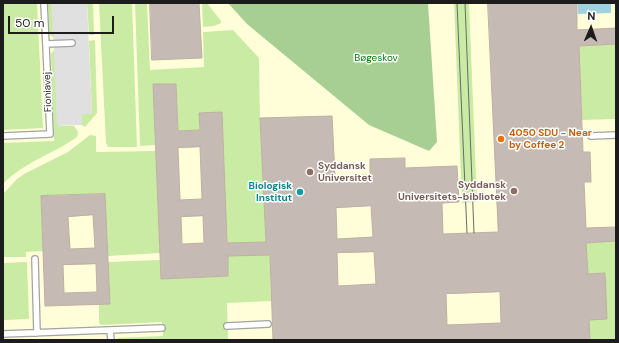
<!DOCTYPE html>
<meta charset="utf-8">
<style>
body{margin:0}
#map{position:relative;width:619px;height:343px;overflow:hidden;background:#eee9e1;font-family:"DM Sans",sans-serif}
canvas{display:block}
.frame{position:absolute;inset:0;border:4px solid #1c1c1c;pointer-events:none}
.north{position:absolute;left:571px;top:8px;width:40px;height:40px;-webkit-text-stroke:3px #fff;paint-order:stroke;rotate:2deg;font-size:11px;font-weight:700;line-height:16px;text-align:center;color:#1c1c1c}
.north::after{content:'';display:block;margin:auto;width:14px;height:18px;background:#1c1c1c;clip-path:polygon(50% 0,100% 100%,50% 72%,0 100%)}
.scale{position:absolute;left:8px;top:16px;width:106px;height:18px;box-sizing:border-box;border:2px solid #1c1c1c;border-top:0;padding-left:5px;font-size:12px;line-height:14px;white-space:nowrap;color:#1c1c1c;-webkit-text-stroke:3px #fff;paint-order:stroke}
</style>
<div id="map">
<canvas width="619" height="343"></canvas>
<div class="frame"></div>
<div class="north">N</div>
<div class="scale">50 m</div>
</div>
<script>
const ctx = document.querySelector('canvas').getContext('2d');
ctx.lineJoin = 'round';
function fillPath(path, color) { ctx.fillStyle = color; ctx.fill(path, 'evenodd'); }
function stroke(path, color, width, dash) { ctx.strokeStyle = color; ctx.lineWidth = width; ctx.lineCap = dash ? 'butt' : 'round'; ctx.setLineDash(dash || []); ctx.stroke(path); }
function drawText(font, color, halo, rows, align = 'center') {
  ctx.font = font + ' "DM Sans",sans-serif'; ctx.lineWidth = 3; ctx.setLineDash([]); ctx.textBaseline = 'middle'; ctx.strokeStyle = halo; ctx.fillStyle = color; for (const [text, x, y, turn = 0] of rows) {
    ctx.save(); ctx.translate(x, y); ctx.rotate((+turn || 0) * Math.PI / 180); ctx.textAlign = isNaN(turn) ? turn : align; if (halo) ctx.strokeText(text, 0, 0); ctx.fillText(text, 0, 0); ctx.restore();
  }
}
const education = new Path2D(`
 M3 3H616V340H3Z`);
const grass = new Path2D(`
 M3 3H37L43 128 3 130Z
 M48 3H52L54 35 63 38H54L49 34Z
 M87 3H93L94 35H89Z
 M99 3H132L137 147H108L106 143Z
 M135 3H147L150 70 204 67 203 32 233 30 259 58 260 118 266 242 227 243 221 112 199 113 200 130 178 131 176 84H154L156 145 140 146Z
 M202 3H207L221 21V23L214 26 203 27Z
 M454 3H469L477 202 462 203Z
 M95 40 97 113 85 127 82 125V114L92 113 89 41Z
 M615 44 616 66V119L582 120 579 46Z
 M56 49 57 126H74L78 132 77 137C53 154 24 162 3 184V143L54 141 51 54 54 50Z
 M90 135 96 136V152L156 151 160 253 108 256 105 194 41 196 43 251 26 252V257H3V194L17 179 24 174 68 152Z
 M616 241V340H590L589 320 605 273 588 274 586 243Z
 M270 255 271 301 227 303 228 340H118L117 338 163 336 162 322 101 325 99 323V304L108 262 160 260 161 279 228 276V256Z
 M27 262 29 319 3 320V263Z`);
const forest = new Path2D(`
 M228 3H428L437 142 429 151 369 125 247 24Z`);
const parking = new Path2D(`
 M52 3H87L92 114H82V125L57 126Z`);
const water = new Path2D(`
 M578 3H611V13L578 14Z`);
const building = new Path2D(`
 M150 3H199L202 58 152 60Z
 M488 3H577V30L616 28V44L579 46 583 152H590L591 182H584L586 228 616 227V241L586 243 588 274 605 273 607 319 589 320 590 340H273L270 255 228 256V276L161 279 153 84H176L178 131 200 130 199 113 222 112 227 243 266 242 260 118 332 116 335 176 370 175V159L405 158V168L457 166 459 202 442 203 443 234 498 232ZM200 147 202 199 180 200 178 148ZM371 206 373 237 337 239 336 208ZM203 216 204 243 182 244 181 217ZM374 252 376 284 338 286 337 253ZM500 292 501 323 447 325 446 294Z
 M105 194 110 304 45 306 41 196ZM93 215 95 248 70 249 68 217ZM96 264 97 292 64 293 63 265Z`);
const service = new Path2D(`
 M46 44 72 43
 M3 136 50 134 44 3
 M591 136 616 135
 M35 259 37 333
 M227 326 268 324
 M110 330 111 340
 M3 334 162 328`);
const tram = new Path2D(`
 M457 3 467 233
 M465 3 474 233`);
const markers = [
 [501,139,4,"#e8710a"],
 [310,172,4,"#8d6e63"],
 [514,191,4,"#8d6e63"],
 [300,192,4,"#0f9aa8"]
];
const parkNames = [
 ["Bøgeskov",376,58]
];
const streetNames = [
 ["Fioniavej",48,92,-92]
];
const foodNames = [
 ["4050 SDU - Near",509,133],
 ["by Coffee 2",509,145]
];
const educationNames = [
 ["Syddansk",318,166],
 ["Universitet",318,178],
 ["Syddansk",506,185,"right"],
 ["Universitets-bibliotek",506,197,"right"]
];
const cultureNames = [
 ["Biologisk",292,186],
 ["Institut",292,198]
];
fillPath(education, '#fffed9');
fillPath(grass, '#c9eba4');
fillPath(forest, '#a7cf94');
fillPath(parking, '#e0e0e0');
fillPath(water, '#9fd2de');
fillPath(building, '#c6bbb4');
stroke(building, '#c0afa3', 1);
stroke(service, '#a3a3a3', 8);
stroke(service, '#fff', 5.5);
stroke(tram, '#6a6a6a', 1);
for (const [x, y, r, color] of markers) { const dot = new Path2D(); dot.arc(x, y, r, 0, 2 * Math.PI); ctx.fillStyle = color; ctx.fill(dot); stroke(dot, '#fff', 1.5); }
drawText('10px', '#077d0d', '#fff', parkNames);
drawText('10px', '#1c1c1c', '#fff', streetNames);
drawText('bold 10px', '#c56008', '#fff', foodNames, 'left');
drawText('bold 10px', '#785e54', '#fff', educationNames, 'left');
drawText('bold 10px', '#0d838f', '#fff', cultureNames, 'right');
</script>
